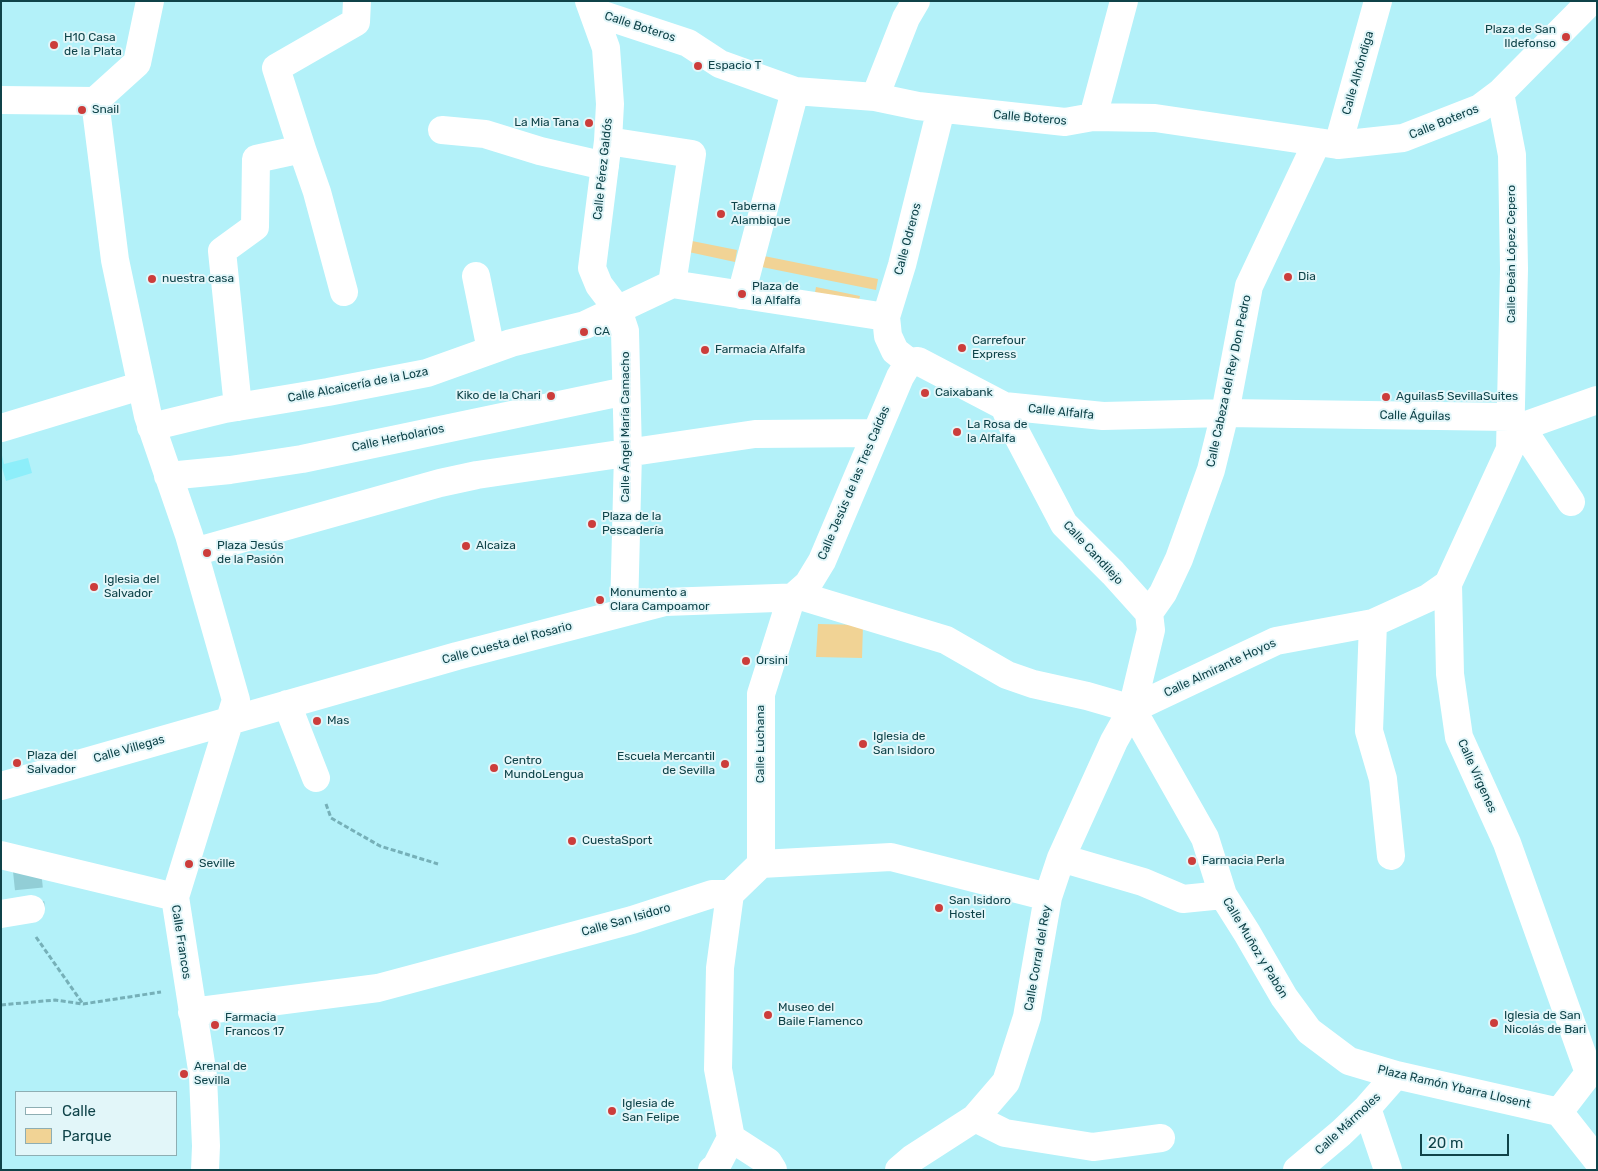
<!DOCTYPE html>
<meta charset="utf-8">
<style>
body{margin:0}
#map{position:relative;width:1598px;height:1171px;overflow:hidden;background:#b3f1f9;font-family:Rubik,sans-serif}
canvas{display:block}
.frame{position:absolute;inset:0;border:2px solid #0f4349;pointer-events:none}
.legend{position:absolute;left:15px;top:1091px;width:162px;height:65px;box-sizing:border-box;background:#e2f6f9;border:1px solid #8eaeb3;margin:0;padding:6px 9px;list-style:none;font-size:15px;color:#0f4349}
.legend li{display:flex;align-items:center;gap:10px;height:25px}
.legend b{width:25px;border:1px solid #8eaeb3}
.scale{position:absolute;left:1420px;top:1134px;width:89px;height:22px;box-sizing:border-box;border:2px solid #0f4349;border-top:0;padding-left:6px;font-size:15px;line-height:18px;white-space:nowrap;color:#0f4349;-webkit-text-stroke:4px #e2f6f9;paint-order:stroke}
</style>
<div id="map">
<canvas width="1598" height="1171"></canvas>
<div class="frame"></div>
<ul class="legend">
<li><b style="height:6px;background:#fff"></b>Calle</li>
<li><b style="height:14px;background:#f1d395"></b>Parque</li>
</ul>
<div class="scale">20 m</div>
</div>
<script>
const ctx = document.querySelector('canvas').getContext('2d');
ctx.lineJoin = 'round';
function fillPath(path, color) { ctx.fillStyle = color; ctx.fill(path, 'evenodd'); }
function stroke(path, color, width, dash) { ctx.strokeStyle = color; ctx.lineWidth = width; ctx.lineCap = dash ? 'butt' : 'round'; ctx.setLineDash(dash || []); ctx.stroke(path); }
function drawText(font, color, halo, rows, align = 'center') {
  ctx.font = font + ' Rubik,sans-serif'; ctx.lineWidth = 4; ctx.setLineDash([]); ctx.textBaseline = 'middle'; ctx.strokeStyle = halo; ctx.fillStyle = color; for (const [text, x, y, turn = 0] of rows) {
    ctx.save(); ctx.translate(x, y); ctx.rotate((+turn || 0) * Math.PI / 180); ctx.textAlign = isNaN(turn) ? turn : align; if (halo) ctx.strokeText(text, 0, 0); ctx.fillText(text, 0, 0); ctx.restore();
  }
}
const built = new Path2D(`
 M1 451 4 464 28 458 32 473 6 481 1 464Z`);
const green = new Path2D(`
 M687 240 737 250 735 262 684 251Z
 M759 255 878 279 876 290 757 266Z
 M816 287 860 296 855 317 812 309Z
 M818 624 863 625 862 658 816 657Z`);
const minorTunnel = new Path2D(`
 M26 861 31 909`);
const path = new Path2D(`
 M326 804 331 818 380 846 438 864
 M36 937 83 1004
 M1 1005 55 1000 83 1004 161 992`);
const minor = new Path2D(`
 M589 1 606 48 610 104 608 141 592 268 599 285 618 310 625 331 628 453 624 612
 M594 12 688 43 720 64 795 91 875 97 918 106 1065 122 1093 117 1155 118 1338 145 1403 138 1480 108 1500 93 1591 1
 M1500 93 1512 155 1514 269 1510 449 1448 584 1450 674 1459 737 1507 843 1589 1073
 M875 97 906 18 916 1
 M1 100 95 101
 M95 101 115 260 148 416 189 535 236 700 175 897 203 1076 206 1146 205 1170
 M95 101 137 63 150 1
 M1093 117 1124 1
 M442 130 485 134 540 151 605 166
 M608 141 692 154 672 284
 M1338 145 1378 1
 M302 149 317 192 344 292
 M476 276 491 350
 M672 284 886 317
 M741 295 795 91
 M909 362 918 361 1004 406 1103 416 1225 413 1510 417 1521 427 1597 400
 M909 362 895 351 888 336 886 317 902 265 941 109
 M1004 406 1013 427 1064 524 1113 573 1149 613
 M238 407 222 251 255 227 256 159 302 149 276 68 356 22 357 1
 M151 427 225 409 328 392 427 373 511 343 585 325 672 284
 M1521 427 1571 502
 M1 428 140 386
 M168 476 230 470 302 459 626 391
 M194 552 440 483 477 475 755 434 876 433
 M791 599 808 584 822 561 900 377 909 362
 M1373 623 1369 731 1383 779 1391 856
 M287 704 316 778
 M1132 709 1205 838 1223 895 1247 933 1284 997 1309 1031 1349 1061 1396 1075 1559 1112
 M1132 709 1276 641 1373 623 1428 598 1448 584
 M1 786 457 656 665 602 804 597 946 640 1007 675 1033 684 1087 696 1132 709
 M1 855 175 897
 M1061 858 1143 882 1183 899 1223 895
 M761 864V694L791 599
 M1 914 31 909
 M192 1012 378 988 632 920 712 894H730L761 864 891 857 1048 897
 M1367 1108 1388 1170
 M1559 1112 1597 1160
 M1559 1112 1589 1073 1597 1067
 M975 1118 1005 1133 1093 1147 1161 1138
 M731 1138 768 1162 773 1170
 M712 1170 716 1167 731 1138 718 1069 720 968 730 894
 M899 1170 913 1158 975 1118 1006 1082 1027 1017 1048 897 1061 858 1114 741 1132 709 1151 630 1149 613 1163 593 1179 559 1211 470 1225 413 1249 286 1317 142
 M1297 1170 1341 1133 1367 1108 1396 1075`);
const markers = [
 [1566,37,5,"#cc3d3b"],
 [54,45,5,"#cc3d3b"],
 [698,66,5,"#cc3d3b"],
 [82,110,5,"#cc3d3b"],
 [589,123,5,"#cc3d3b"],
 [721,214,5,"#cc3d3b"],
 [1288,277,5,"#cc3d3b"],
 [152,279,5,"#cc3d3b"],
 [742,294,5,"#cc3d3b"],
 [584,332,5,"#cc3d3b"],
 [962,348,5,"#cc3d3b"],
 [705,350,5,"#cc3d3b"],
 [925,393,5,"#cc3d3b"],
 [551,396,5,"#cc3d3b"],
 [1386,397,5,"#cc3d3b"],
 [957,432,5,"#cc3d3b"],
 [592,524,5,"#cc3d3b"],
 [466,546,5,"#cc3d3b"],
 [207,553,5,"#cc3d3b"],
 [94,587,5,"#cc3d3b"],
 [600,600,5,"#cc3d3b"],
 [746,661,5,"#cc3d3b"],
 [317,721,5,"#cc3d3b"],
 [863,744,5,"#cc3d3b"],
 [17,763,5,"#cc3d3b"],
 [725,764,5,"#cc3d3b"],
 [494,768,5,"#cc3d3b"],
 [572,841,5,"#cc3d3b"],
 [1192,861,5,"#cc3d3b"],
 [189,864,5,"#cc3d3b"],
 [939,908,5,"#cc3d3b"],
 [768,1015,5,"#cc3d3b"],
 [1494,1023,5,"#cc3d3b"],
 [215,1025,5,"#cc3d3b"],
 [184,1074,5,"#cc3d3b"],
 [612,1111,5,"#cc3d3b"]
];
const streetNames = [
 ["Calle Boteros",640,27,18],
 ["Calle Alhóndiga",1358,73,-74],
 ["Calle Boteros",1030,118,5],
 ["Calle Boteros",1444,122,-22],
 ["Calle Pérez Galdós",603,169,-84],
 ["Calle Odreros",908,239,-75],
 ["Calle Deán López Cepero",1512,254,-90],
 ["Calle Cabeza del Rey Don Pedro",1229,381,-78],
 ["Calle Alcaicería de la Loza",358,385,-11],
 ["Calle Alfalfa",1061,412,6],
 ["Calle Águilas",1415,416,1],
 ["Calle Ángel María Camacho",626,427,-90],
 ["Calle Herbolarios",398,438,-12],
 ["Calle Jesús de las Tres Caídas",854,483,-67],
 ["Calle Candilejo",1093,553,47],
 ["Calle Cuesta del Rosario",507,643,-15],
 ["Calle Almirante Hoyos",1220,668,-25],
 ["Calle Luchana",761,744,-90],
 ["Calle Villegas",129,749,-16],
 ["Calle Vírgenes",1477,776,66],
 ["Calle San Isidoro",626,920,-16],
 ["Calle Francos",181,942,81],
 ["Calle Muñoz y Pabón",1255,948,59],
 ["Calle Corral del Rey",1038,958,-80],
 ["Plaza Ramón Ybarra Llosent",1454,1087,13],
 ["Calle Mármoles",1348,1124,-43]
];
const poiNames = [
 ["Plaza de San",1556,30,"right"],
 ["Ildefonso",1556,44,"right"],
 ["H10 Casa",64,38],
 ["de la Plata",64,52],
 ["Espacio T",708,66],
 ["Snail",92,110],
 ["La Mia Tana",579,123,"right"],
 ["Taberna",731,207],
 ["Alambique",731,221],
 ["Dia",1298,277],
 ["nuestra casa",162,279],
 ["Plaza de",752,287],
 ["la Alfalfa",752,301],
 ["CA",594,332],
 ["Carrefour",972,341],
 ["Express",972,355],
 ["Farmacia Alfalfa",715,350],
 ["Caixabank",935,393],
 ["Kiko de la Chari",541,396,"right"],
 ["Aguilas5 SevillaSuites",1396,397],
 ["La Rosa de",967,425],
 ["la Alfalfa",967,439],
 ["Plaza de la",602,517],
 ["Pescadería",602,531],
 ["Plaza Jesús",217,546],
 ["de la Pasión",217,560],
 ["Alcaiza",476,546],
 ["Iglesia del",104,580],
 ["Salvador",104,594],
 ["Monumento a",610,593],
 ["Clara Campoamor",610,607],
 ["Orsini",756,661],
 ["Mas",327,721],
 ["Iglesia de",873,737],
 ["San Isidoro",873,751],
 ["Plaza del",27,756],
 ["Salvador",27,770],
 ["Escuela Mercantil",715,757,"right"],
 ["de Sevilla",715,771,"right"],
 ["Centro",504,761],
 ["MundoLengua",504,775],
 ["CuestaSport",582,841],
 ["Farmacia Perla",1202,861],
 ["Seville",199,864],
 ["San Isidoro",949,901],
 ["Hostel",949,915],
 ["Museo del",778,1008],
 ["Baile Flamenco",778,1022],
 ["Iglesia de San",1504,1016],
 ["Nicolás de Bari",1504,1030],
 ["Farmacia",225,1018],
 ["Francos 17",225,1032],
 ["Arenal de",194,1067],
 ["Sevilla",194,1081],
 ["Iglesia de",622,1104],
 ["San Felipe",622,1118]
];
fillPath(built, '#8deefa');
fillPath(green, '#f1d395');
stroke(minorTunnel, '#92ced6', 28, [28, 14]);
stroke(path, '#76b0b8', 3, [5, 2.5]);
stroke(minor, '#fff', 28);
for (const [x, y, r, color] of markers) { const dot = new Path2D(); dot.arc(x, y, r, 0, 2 * Math.PI); ctx.fillStyle = color; ctx.fill(dot); stroke(dot, '#e2f6f9', 2); }
drawText('12px', '#0f4349', '#e2f6f9', streetNames);
drawText('12px', '#0f4349', '#e2f6f9', poiNames, 'left');
</script>
